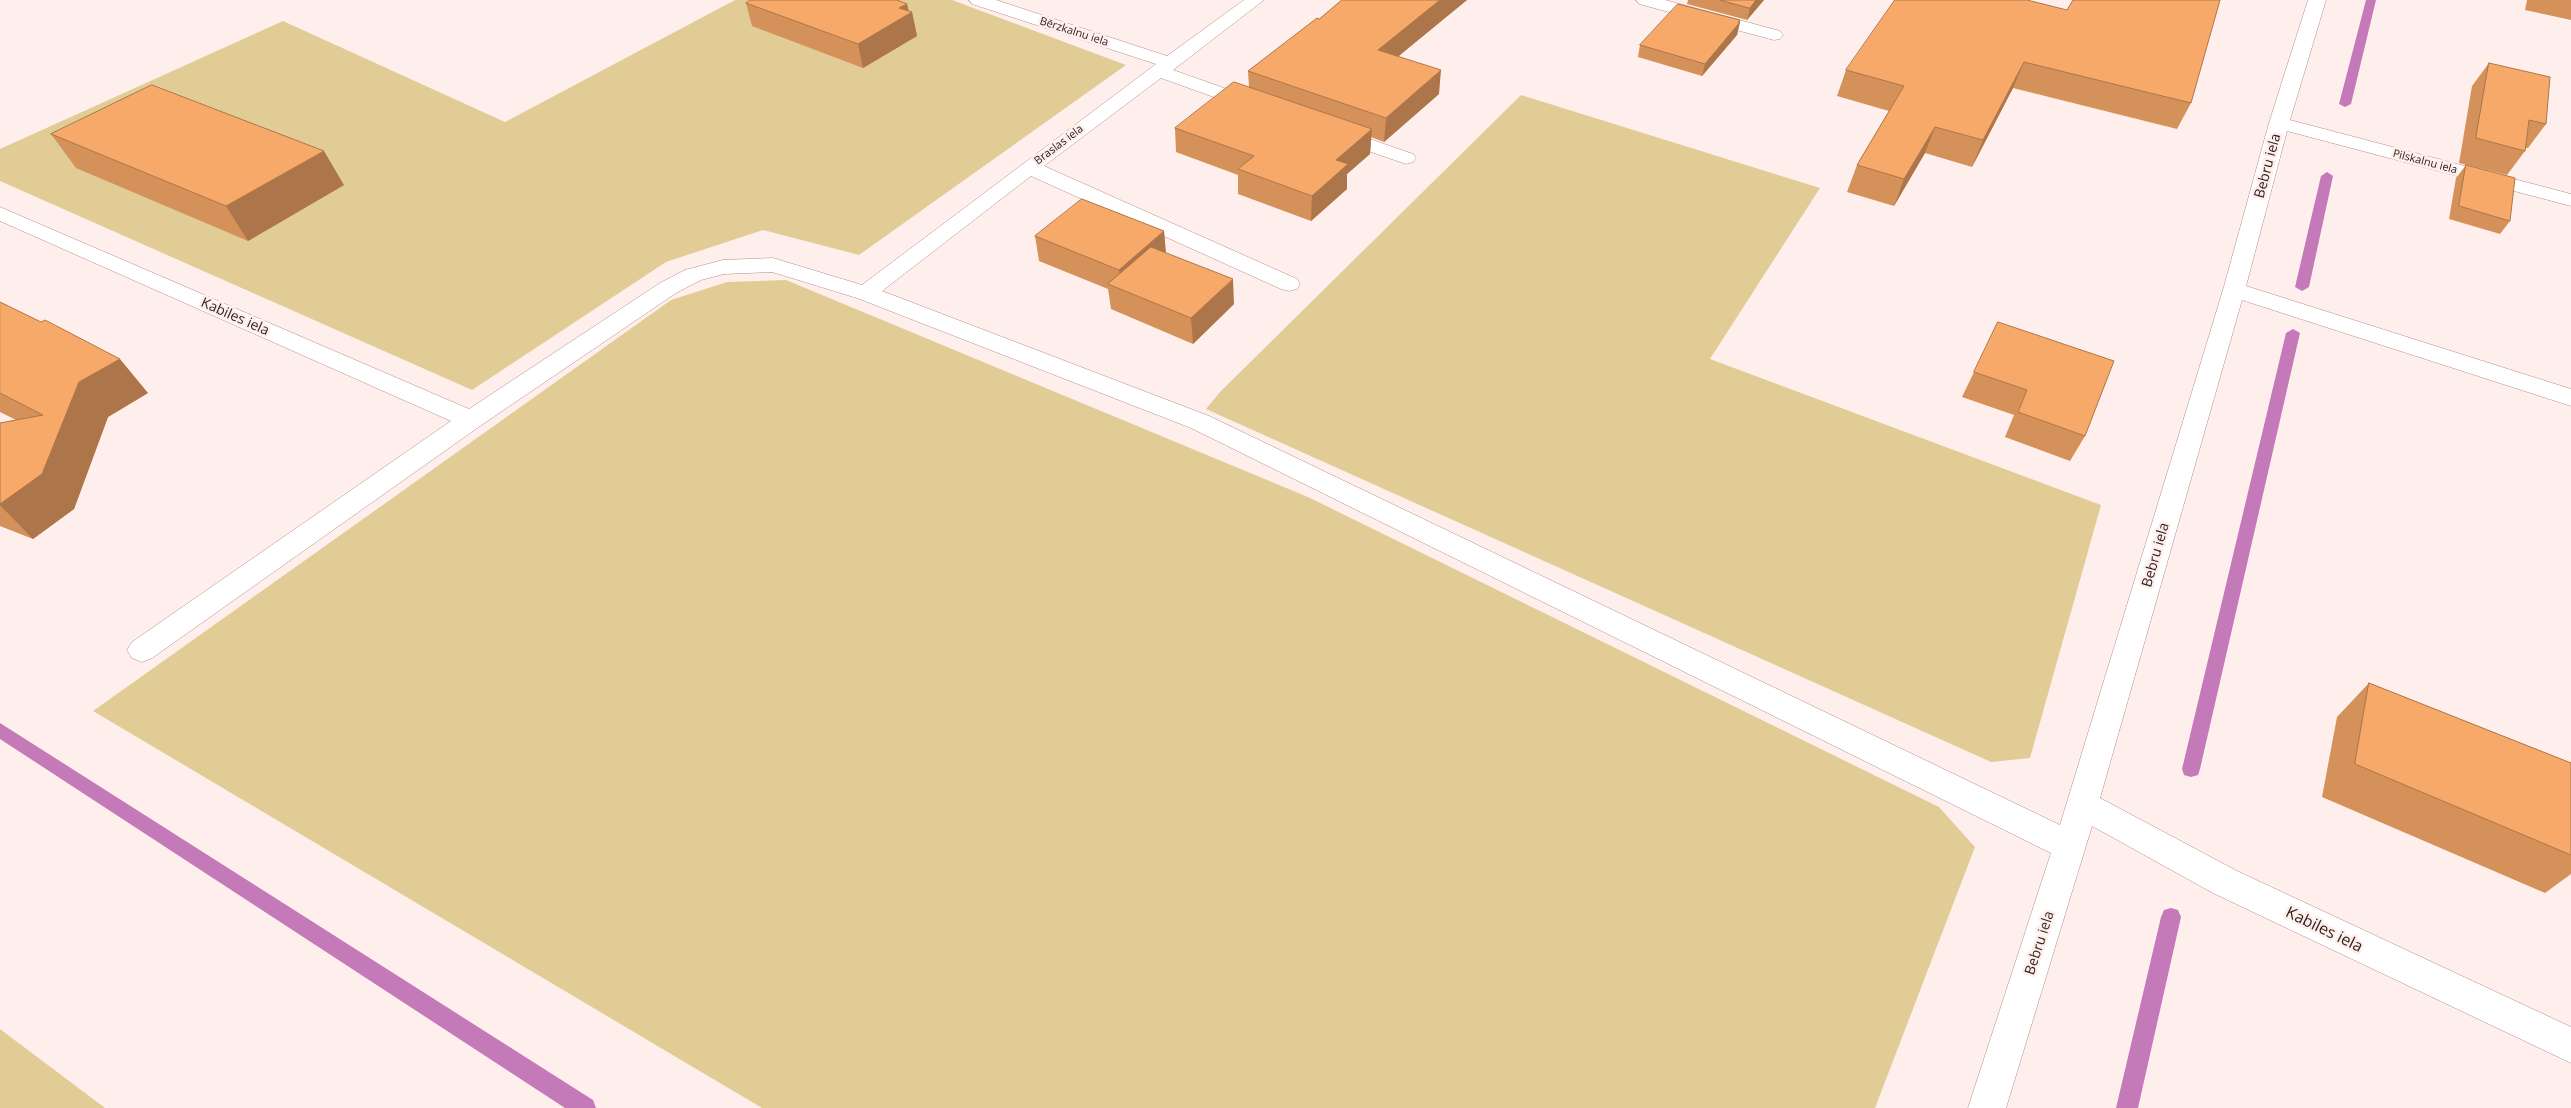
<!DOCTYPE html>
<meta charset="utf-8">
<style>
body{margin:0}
canvas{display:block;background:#ffefec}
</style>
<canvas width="2571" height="1108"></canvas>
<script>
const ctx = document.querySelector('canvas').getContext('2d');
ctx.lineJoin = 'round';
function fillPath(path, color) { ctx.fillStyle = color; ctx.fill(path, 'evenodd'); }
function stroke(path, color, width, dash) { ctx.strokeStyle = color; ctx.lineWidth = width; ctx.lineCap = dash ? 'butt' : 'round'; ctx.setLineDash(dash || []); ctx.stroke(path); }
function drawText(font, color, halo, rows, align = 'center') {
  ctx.font = font + ' "Open Sans",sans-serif'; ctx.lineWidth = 5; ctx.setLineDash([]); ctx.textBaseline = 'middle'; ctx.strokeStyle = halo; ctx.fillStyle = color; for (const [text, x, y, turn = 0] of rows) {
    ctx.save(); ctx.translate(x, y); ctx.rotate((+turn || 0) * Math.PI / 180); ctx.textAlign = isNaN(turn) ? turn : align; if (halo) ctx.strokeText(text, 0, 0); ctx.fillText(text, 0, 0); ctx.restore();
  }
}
const green = new Path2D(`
 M735 0H952L1126 65 859 255 763 230 666 262 472 390 0 181V149L283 21 505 122Z
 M1521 95 1820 188 1710 359 2101 505 2030 758 1991 762 1206 409 1220 392Z
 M786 280 1308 497 1939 807 1975 847 1875 1108H762L93 711 671 300 727 282Z
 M0 1029 105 1108H0Z`);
const stream = new Path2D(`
 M2366 0H2376L2351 104 2345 107 2339 104Z
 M2327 172 2333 176 2309 287 2302 291 2295 287 2321 176Z
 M2293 329 2300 333 2200 769 2198 775 2191 777 2184 775 2182 769 2286 333Z
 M0 723 593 1100 596 1108H565L0 739Z
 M2171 908 2178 910 2181 917 2138 1108H2116L2161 917 2164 910Z`);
const minor = new Path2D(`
 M969 0H996L1167 56 1244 0H1264L1173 70 1261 101 1264 105 1261 109H1247L1161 78 1044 166 1297 279 1300 284 1297 289 1289 291 1281 289 1031 176 882 291 1209 416 2060 825 2223 290 2269 123 2308 0H2326L2290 120 2571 194V206L2287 131 2246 286 2571 389V406L2242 300 2100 798 2237 871 2571 1027V1063L2213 893 2092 826 2006 1108H1968L2051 853 1191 428 857 298 772 272 724 274 701 280 676 293 480 426 152 658 142 662 132 658 127 650 132 642 451 421 0 221V207L469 409 660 283 685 270 723 260 773 258 862 285 1156 64 972 4Z
 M1636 0H1665L1780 31 1783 35 1780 39 1774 40 1639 4Z
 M1335 127 1413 154 1416 158 1413 162 1406 164 1328 137 1325 133 1328 129Z`);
const wall = new Path2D(`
 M1342 0H1467L1398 56 1439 94 1384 142 1371 137 1370 154 1347 174V189L1311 221 1238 194V175L1176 152 1175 128 1249 87 1248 71 1319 19Z
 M1688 0H1764L1747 20 1687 4Z
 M2527 0H2571V20L2525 10Z
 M746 3 907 4 909 11 912 12 917 36 863 68 752 26Z
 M2067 10 2191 103 2177 129 2013 88 1972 167 1925 153 1894 206 1847 192 1857 165 1889 111 1837 96 1846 70Z
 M1739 22H1740L1737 35 1702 76 1638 57 1640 45Z
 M2489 63 2546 124 2528 148H2526L2525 151 2507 175 2459 163 2472 86Z
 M51 134 344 185 248 241 76 168Z
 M2466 165 2510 221 2500 234 2449 219 2456 178Z
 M1164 231 1166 253 1234 304 1193 344 1111 309 1108 289 1039 261 1035 236Z
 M0 302 148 393 108 417 74 509 33 539 0 526V423L16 420 0 412Z
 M1998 322 2085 436 2070 461 2005 437 2014 415 1962 397Z
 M2369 683 2571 763V874L2545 893 2322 797 2337 717Z`);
const shadedWall = new Path2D(`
 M1440 0H1467L1377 74 1378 50Z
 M1756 0H1764L1747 20 1750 8Z
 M907 4 909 14 912 12 917 36 863 68 858 44 899 8Z
 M1740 20 1738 25 1740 22 1737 35 1702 76 1705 64Z
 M2024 62 2013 88 1972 167 1983 140Z
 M1441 70 1439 94 1384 142 1386 118Z
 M1935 127 1925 153 1894 206 1904 179Z
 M1372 129 1370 154 1347 174V189L1311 221 1312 196 1336 160Z
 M324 151 344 185 248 241 226 206Z
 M1164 231 1166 256 1122 290 1119 270Z
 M1233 279 1234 304 1193 344 1191 318Z
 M120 359 148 393 108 417 74 509 33 539 0 505V504L79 382Z`);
const building = new Path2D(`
 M751 0H897L907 4 899 8 912 12 858 44 746 3Z
 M1342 0H1440L1378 50 1441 70 1386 118 1248 71 1317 18 1319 19Z
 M1720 0H1756L1750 8Z
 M1895 0H2027L2067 10 2073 0H2220L2191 103 2024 62 1983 140 1935 127 1904 179 1857 165 1904 86 1846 70Z
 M1678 4 1740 20 1738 22H1740L1705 64 1640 45Z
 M2489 63 2550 77 2546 124 2529 120 2525 151 2476 138Z
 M1234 82 1372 129 1336 160 1348 164 1312 196 1238 169 1254 156 1175 128Z
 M152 85 324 151 226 206 51 134Z
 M2466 165 2515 178 2510 221 2459 206Z
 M1082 199 1164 231 1119 270 1035 236Z
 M1151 247 1233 279 1191 318 1108 284Z
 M0 302 41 322 45 320 120 359 79 382 42 474 0 504V423L43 415 0 393Z
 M1998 322 2114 361 2085 436 2018 412 2027 390 1974 372Z
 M2369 683 2571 763V855L2355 764Z`);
const farStreetnames = [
 ["Bērzkalnu iela",1074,32,18],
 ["Braslas iela",1059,145,-37],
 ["Pilskalnu iela",2425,162,15]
];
const streetNames = [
 ["Bebru iela",2268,166,-75],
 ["Kabiles iela",235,317,24],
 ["Bebru iela",2156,555,-74],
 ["Bebru iela",2040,943,-72]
];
const nearStreetnames = [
 ["Kabiles iela",2324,930,26]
];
fillPath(green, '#e2cc96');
fillPath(stream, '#c47ab8');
stroke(minor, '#b38e88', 1);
fillPath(minor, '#fff');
fillPath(wall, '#d4915a');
fillPath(shadedWall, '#ad764a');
fillPath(building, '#f7a969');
stroke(building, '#ad764a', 1);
drawText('11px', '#2c1e1c', '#ffefec', farStreetnames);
drawText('14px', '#2c1e1c', '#ffefec', streetNames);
drawText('16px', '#2c1e1c', '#ffefec', nearStreetnames);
</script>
